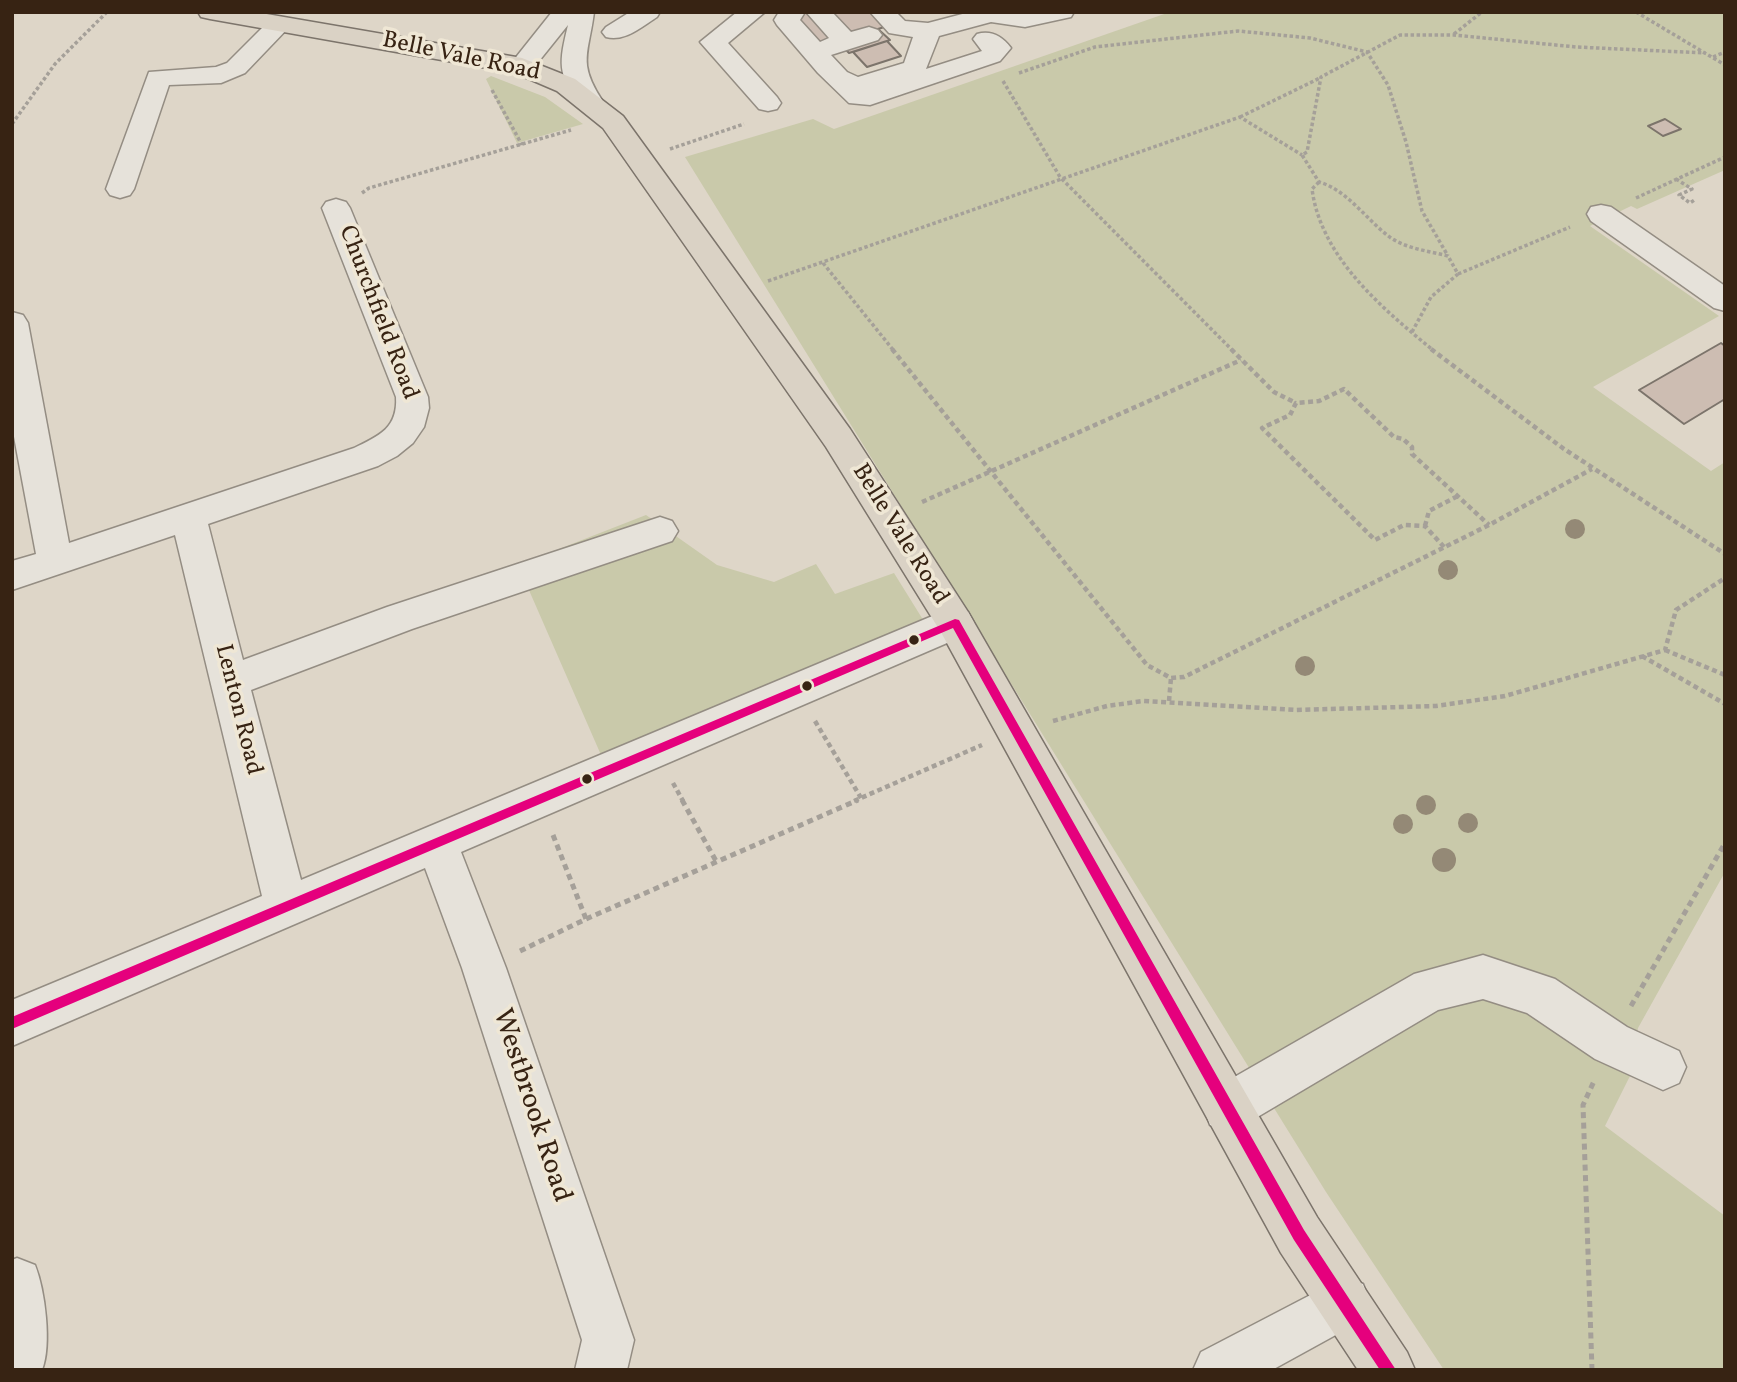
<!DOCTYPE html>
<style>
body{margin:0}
#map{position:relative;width:1737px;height:1382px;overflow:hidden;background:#ded6c8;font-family:Vollkorn,serif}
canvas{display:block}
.frame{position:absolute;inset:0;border:14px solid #372313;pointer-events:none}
</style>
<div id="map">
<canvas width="1737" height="1382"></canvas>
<div class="frame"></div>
</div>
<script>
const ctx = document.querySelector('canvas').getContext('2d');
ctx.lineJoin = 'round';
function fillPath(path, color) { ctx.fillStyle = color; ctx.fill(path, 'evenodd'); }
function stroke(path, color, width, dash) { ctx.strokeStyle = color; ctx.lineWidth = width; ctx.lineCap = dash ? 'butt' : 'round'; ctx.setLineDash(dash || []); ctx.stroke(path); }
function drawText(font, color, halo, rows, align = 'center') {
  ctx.font = font + ' Vollkorn,serif'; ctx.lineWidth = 7; ctx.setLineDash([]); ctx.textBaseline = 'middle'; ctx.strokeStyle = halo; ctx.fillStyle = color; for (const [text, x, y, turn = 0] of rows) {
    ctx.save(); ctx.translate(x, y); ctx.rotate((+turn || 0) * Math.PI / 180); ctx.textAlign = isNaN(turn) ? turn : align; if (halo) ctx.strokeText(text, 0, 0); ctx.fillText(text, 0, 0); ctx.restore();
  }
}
const green = new Path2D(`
 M1170 12H1725V170L1637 209 1631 206 1590 226 1719 316 1593 387 1711 471 1725 462V872L1638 1028 1630 1076 1605 1126 1725 1216V1370H1444L1326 1192 685 157 813 119 834 129Z
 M491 76 545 97 583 124 517 143 486 79Z
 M646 515 717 565 774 582 816 564 835 594 894 573 930 631 608 771 518 565Z`);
const building = new Path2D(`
 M801 12H891L900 22 878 29 890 40 849 53 838 42 816 48 786 17Z
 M887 41 901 56 867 67 853 52Z
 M1665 119 1681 129 1663 136 1648 126Z
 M1721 343 1725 346V399L1684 424 1639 390Z`);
const pathFar2 = new Path2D(`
 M1636 12 1725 65
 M1454 34 1482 12
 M1713 57 1725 52
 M1019 73 1095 47 1238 31 1310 38 1367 52 1388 85 1406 142 1422 211 1448 256
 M1003 81 1060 177 1233 351
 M492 90 522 145
 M1240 117 1320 78
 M12 124 55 64 107 12
 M670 149 744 124
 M1676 179 1692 189 1679 195 1690 203 1696 199
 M1319 182 1312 189C1321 258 1383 309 1434 351
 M362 193 369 188 571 130
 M1636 198 1725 157
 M823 263 894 351
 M1458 274 1570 227
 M768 281 1240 117 1302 155
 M1412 332 1431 297 1458 274 1448 256C1429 251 1408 249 1391 238 1366 220 1349 191 1319 182L1302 155 1307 152 1321 77 1400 35H1454L1576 47 1706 53`);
const pathFar1 = new Path2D(`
 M892 349 1147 665 1171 678 1184 677 1489 525 1592 469
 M1231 349 1274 392 1296 403
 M1431 349 1564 449 1725 554
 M922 502 1241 360
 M1425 526 1429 511 1458 496
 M1444 547 1425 526 1404 525 1375 540 1262 428 1290 415 1296 403 1319 401 1344 389 1394 437 1403 439 1412 447V454L1489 525
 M1665 650 1725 675
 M1642 656 1725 704
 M1169 701 1171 678
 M815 721 861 798
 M1053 721 1107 706 1143 701 1296 710 1436 706 1505 696 1665 650 1676 610 1725 578
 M673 783 683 801
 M854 801 982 745`);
const path = new Path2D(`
 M682 800 716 861
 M553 835 586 919
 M520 951 586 919 858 800
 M1631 1006 1725 843
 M1592 1370 1583 1105 1595 1079`);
const minor = new Path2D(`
 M552 12H594C589 53 577 62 602 100L598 106 589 108 580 106C557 73 559 63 568 25L531 71 522 74 513 71 509 66Z
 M630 12H660L657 17C641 27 625 42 606 37L602 32 606 27Z
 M737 12H765L728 43 777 97 781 103 777 109 768 111 759 109 700 42Z
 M779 12H805L800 20 820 42 829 38 806 12H832L851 32 869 27 878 30 882 35 878 40 831 55 847 72 858 77 904 63 913 37 889 33 870 12H896L905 21 928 23 970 12H1074L1071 17 1025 27 991 22 939 36 926 69 982 51 973 39 977 34C991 30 1002 36 1011 48L1000 61 870 105 849 103 818 73 777 25 774 20Z
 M279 18 288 20 291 25 245 73 221 83 169 85 134 189 130 195 120 198 110 195 106 189 149 72 216 67 227 63 270 20Z
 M336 199 346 202 350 208 428 397 429 408 424 427 413 443 397 456 378 466 208 524 243 660 387 607 660 517 672 521 678 531 672 541 412 629 251 690 301 880 942 612 955 608 968 612 974 623 968 634 461 852 506 968 634 1340 627 1370H575L582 1340 462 968 425 868 12 1046V1000L262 896 175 535 12 590V561L36 554 12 426V312L23 315 28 323 69 543 354 448C379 436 398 428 396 397L322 208 326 202Z
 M1601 205 1611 207 1725 286V311L1714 308 1591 221 1587 214 1591 207Z
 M1483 955 1555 979 1627 1027 1679 1051 1686 1067 1679 1083 1663 1090 1595 1059 1527 1013 1483 999 1438 1010 1244 1125 1227 1131 1210 1125 1204 1108 1210 1091 1414 974Z
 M17 1258 35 1265C45 1290 52 1345 42 1370H12V1260Z
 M1345 1277 1363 1284 1370 1302 1363 1320 1272 1370H1193L1201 1352Z`);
const major = new Path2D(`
 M198 12H255L522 58 575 79 623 116 850 429 968 612 1317 1217 1407 1352 1415 1370H1358L1281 1253 942 634 826 447 603 128 557 91 515 73 210 19 201 17Z`);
const bus1 = new Path2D(`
 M955 619 959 620 1304 1230 1396 1370H1380L1294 1240 953 628 12 1029V1017Z`);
const trees = [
 [1575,529,10],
 [1448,570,10],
 [1305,666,10],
 [1426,805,10],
 [1468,823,10],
 [1403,824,10],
 [1444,860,12]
];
const markers = [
 [914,640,6,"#372313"],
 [807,686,6,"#372313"],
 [587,779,6,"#372313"]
];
const streetNames = [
 ["Belle Vale Road",461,58,12],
 ["Churchfield Road",377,313,69],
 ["Belle Vale Road",899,535,58],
 ["Lenton Road",237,710,76]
];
const nearStreetnames = [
 ["Westbrook Road",530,1106,72]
];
fillPath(green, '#c9c9aa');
fillPath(building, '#cdbdb2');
stroke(building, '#7c746b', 2);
stroke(minor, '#948d83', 3);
stroke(major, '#7c746b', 3);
stroke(pathFar2, '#a5a099', 3.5, [3.5, 2.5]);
stroke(pathFar1, '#a5a099', 4.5, [5, 3.5]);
stroke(path, '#a5a099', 5, [6, 4.5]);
fillPath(minor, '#e6e2da');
fillPath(major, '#dad2c5');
fillPath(bus1, '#e5007d');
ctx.fillStyle = '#948976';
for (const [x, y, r] of trees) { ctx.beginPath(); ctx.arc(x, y, r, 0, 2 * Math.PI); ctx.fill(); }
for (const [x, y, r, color] of markers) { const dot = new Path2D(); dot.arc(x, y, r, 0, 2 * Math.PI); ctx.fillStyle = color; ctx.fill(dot); stroke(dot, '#efe7d5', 2.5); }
drawText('24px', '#372313', '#efe7d5', streetNames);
drawText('28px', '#372313', '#efe7d5', nearStreetnames);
</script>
